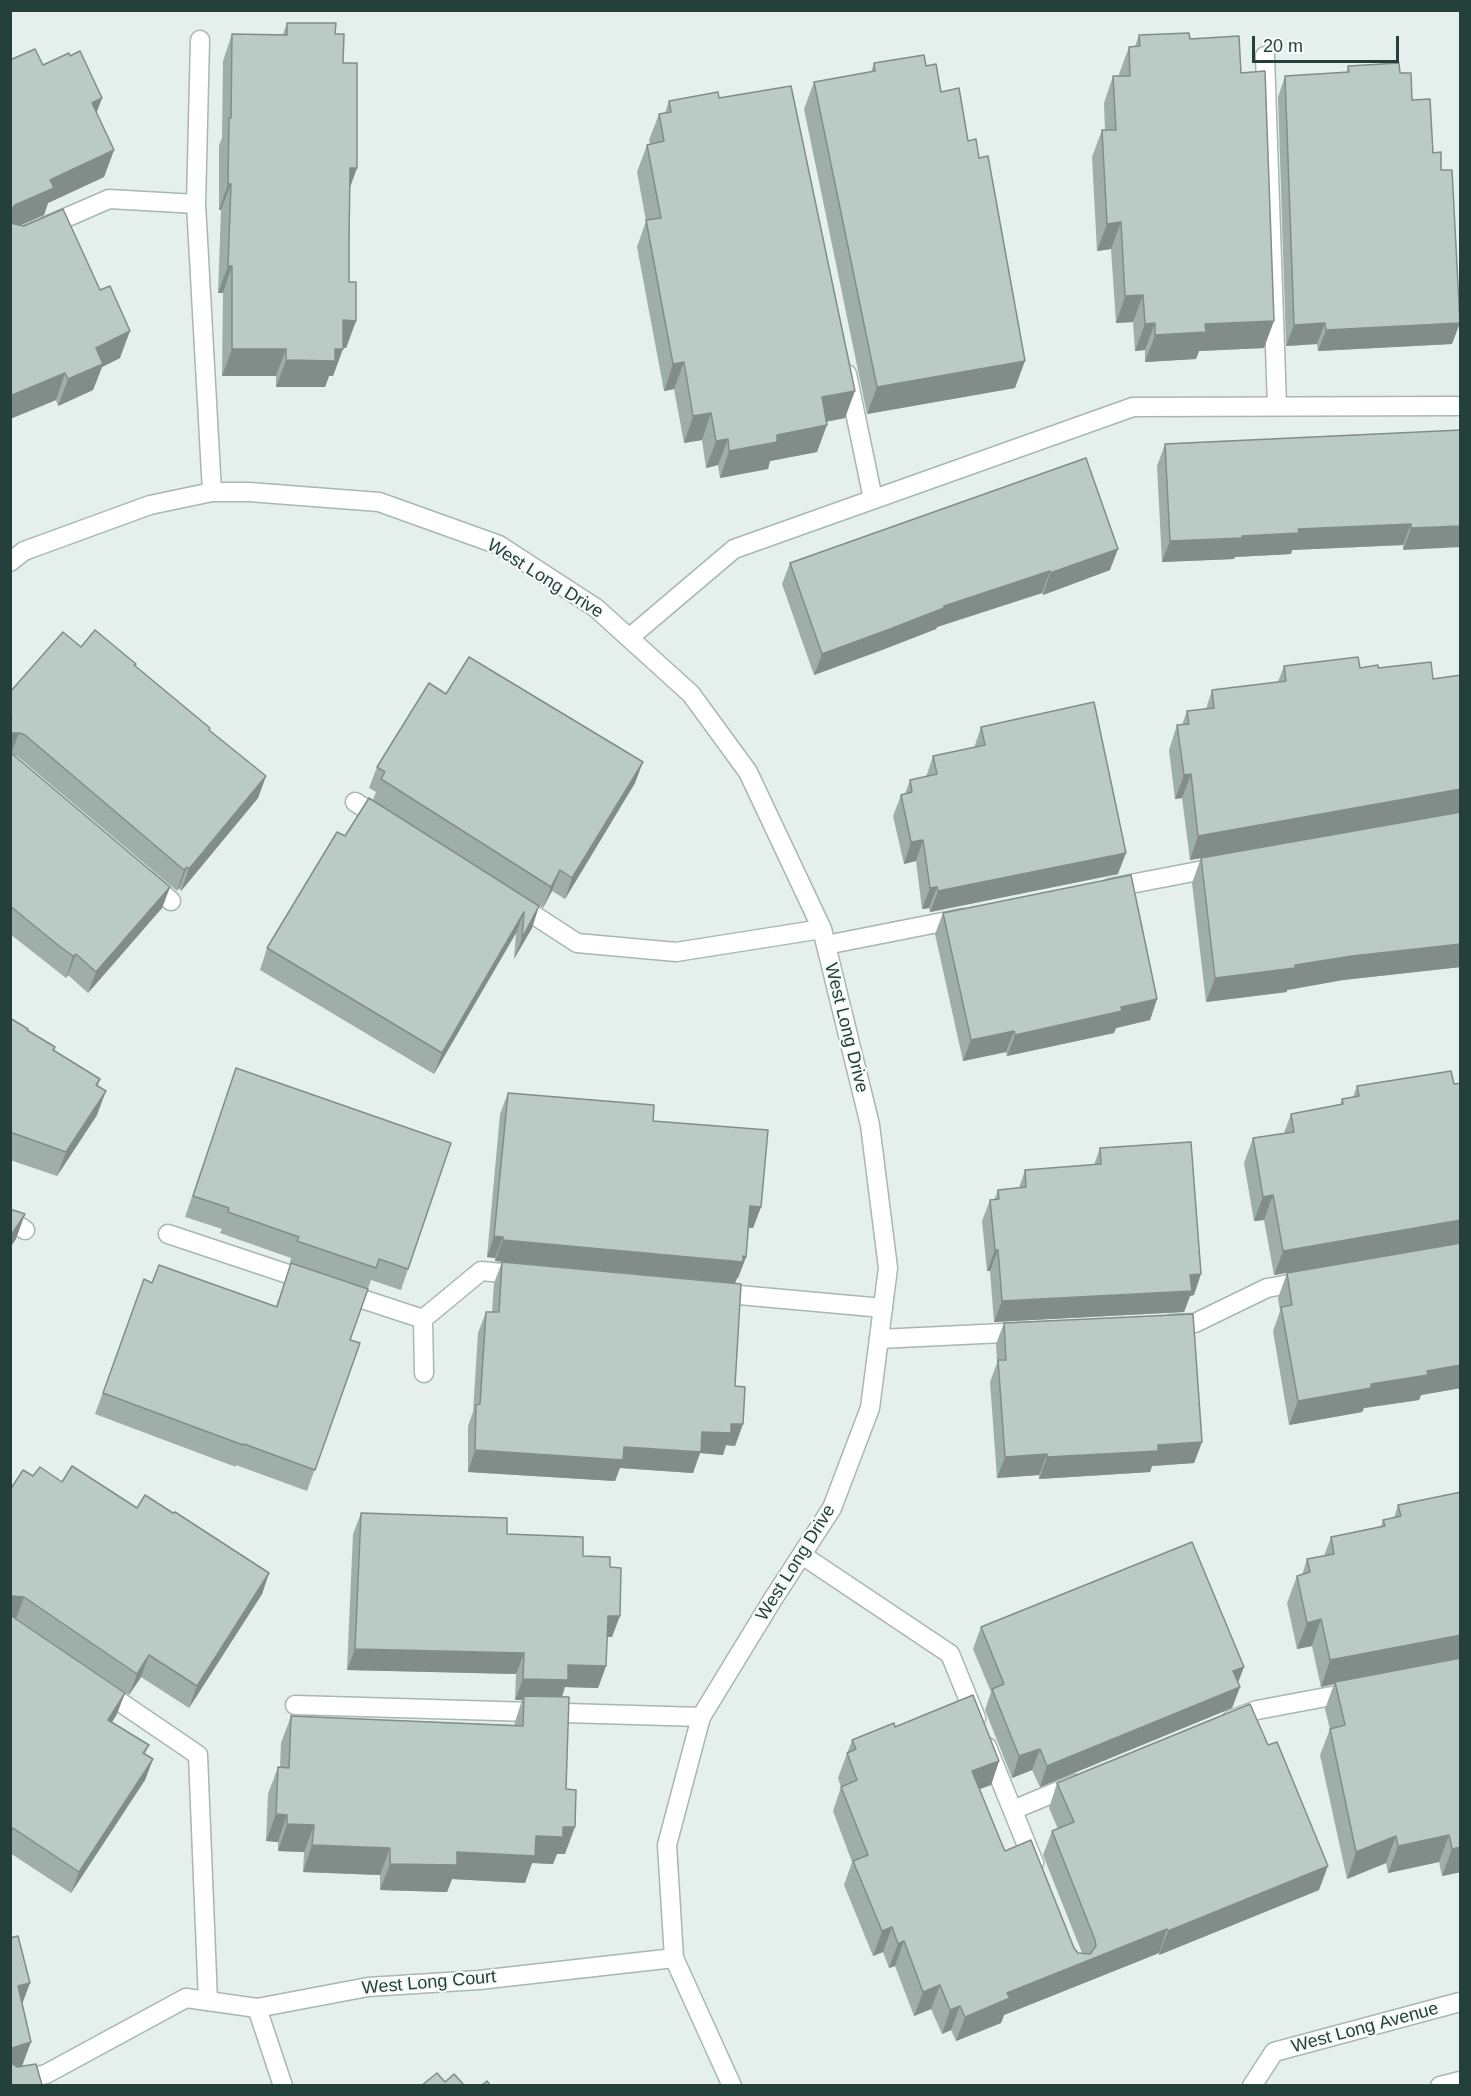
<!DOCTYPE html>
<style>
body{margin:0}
#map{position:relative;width:1471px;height:2096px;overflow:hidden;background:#e5efeb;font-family:Helvetica,sans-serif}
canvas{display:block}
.frame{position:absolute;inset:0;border:12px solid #23413a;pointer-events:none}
.scale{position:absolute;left:1252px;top:36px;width:147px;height:27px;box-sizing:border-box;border:3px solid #23413a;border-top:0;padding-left:8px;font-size:18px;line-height:21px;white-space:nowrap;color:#23413a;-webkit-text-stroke:4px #f6fbf9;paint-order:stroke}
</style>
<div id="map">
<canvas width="1471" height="2096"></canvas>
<div class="frame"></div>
<div class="scale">20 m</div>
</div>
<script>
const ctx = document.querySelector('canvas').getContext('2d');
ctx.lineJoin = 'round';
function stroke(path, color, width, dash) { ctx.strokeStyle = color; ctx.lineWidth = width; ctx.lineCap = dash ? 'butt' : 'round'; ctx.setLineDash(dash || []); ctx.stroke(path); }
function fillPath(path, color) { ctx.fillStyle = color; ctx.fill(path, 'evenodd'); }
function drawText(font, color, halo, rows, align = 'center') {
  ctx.font = font + ' Helvetica,sans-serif'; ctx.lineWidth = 4.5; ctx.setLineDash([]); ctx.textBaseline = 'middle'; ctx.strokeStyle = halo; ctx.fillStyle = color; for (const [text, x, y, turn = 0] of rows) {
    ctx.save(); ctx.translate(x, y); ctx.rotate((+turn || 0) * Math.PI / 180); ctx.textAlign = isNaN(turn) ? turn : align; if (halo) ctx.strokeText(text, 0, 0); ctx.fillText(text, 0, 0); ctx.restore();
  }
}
const service = new Path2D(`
 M200 40 196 204 212 492
 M1265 56 1277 406
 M10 242 109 199 196 204
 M847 374 873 499
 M629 638 734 549 1133 407 1460 406
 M355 802 384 820
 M147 880 171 901
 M1110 888 1219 867
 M517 904 577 943 676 952 822 929
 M826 945 963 918
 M10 1220 25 1230
 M168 1234 309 1281
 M341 1292 423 1319 481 1271 523 1275
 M717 1293 883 1308
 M423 1319 424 1373
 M1171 1324 1195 1323 1267 1288 1306 1281
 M879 1339 1024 1332
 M802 1555 950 1654 976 1718
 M101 1689 198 1755 208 2001
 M295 1705 701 1717
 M1231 1720 1257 1710 1353 1692
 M987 1747 1034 1863
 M1013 1810 1075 1784
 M257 2008 283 2086
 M10 2083 46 2074 186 1998`);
const minor = new Path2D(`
 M10 562 24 551 150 505 212 492H249L379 502 499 545 596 608 691 694 748 772 822 929 870 1125 888 1268 870 1408 832 1508 773 1599 701 1717 667 1845 674 1958 732 2086
 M186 1998 257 2008 368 1987 479 1980 674 1958
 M1252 2086 1274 2052 1460 2002
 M1440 2086 1460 2081`);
const wall = new Path2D(`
 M287 23 335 34 343 63 357 168 350 187 349 282 356 321 346 348 343 347 333 376H329L325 387H276V376H222L223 293H218L221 210H219V145L222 138 223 61 232 34H283Z
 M1139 35 1190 39 1241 73 1264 348 1199 351 1196 359 1145 362V350L1135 351 1133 322 1116 323 1111 249 1097 251 1092 157 1102 130H1105L1104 103 1113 76H1119V74L1129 47 1135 46Z
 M70 56 102 98 96 113 114 150 104 177 48 203 44 215 21 225 120 358 102 367 93 390 58 406 56 400 10 419V60L43 65Z
 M874 63 926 66 941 92 1015 388 867 414 804 109 814 82 871 72Z
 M1348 66 1400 73 1412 100 1441 170 1452 344 1318 351 1317 344 1286 346 1278 97 1285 76 1346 73Z
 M719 98 845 418 826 422 817 452 770 461 768 469 720 478 718 465 706 468 702 440 684 443 674 389 664 391 637 247 646 221 637 172 647 145 650 144 649 140 659 114 665 113 669 101Z
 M1461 430 1403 550V545L1292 550 1291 554 1235 557 1234 559 1162 562 1157 466 1165 444Z
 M790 563 1110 570 1043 595 1042 593 937 627 936 629 882 650 814 675 782 584Z
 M81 647 135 666 210 728 209 730 266 776 258 798 181 891 179 888 177 891 17 756 13 755 170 887 162 908 88 993 68 975 66 978 10 934V692Z
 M1284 666 1378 668 1433 679 1461 675V967L1343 980 1287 990V992L1206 1002 1192 883 1201 858 1458 812 1190 860 1182 798 1175 799 1169 750 1177 725H1182L1187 711 1206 709 1212 690 1278 682Z
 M446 694 635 783 565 899 552 891 543 908 373 800 376 792 369 788 377 767Z
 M981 727 1118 874 930 912 929 908 922 909 916 861 904 864 893 816 901 795 905 794 910 780 926 777 933 756 974 748Z
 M345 836 539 906 532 928 514 959 516 933 434 1074 260 970 267 948Z
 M943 913 1157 999 1150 1020 1116 1028 1114 1033 1007 1056 1006 1052 963 1061 935 934Z
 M10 1018 28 1031 55 1047 54 1051 100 1079 98 1086 97 1115 57 1176 10 1160Z
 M236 1068 408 1269 401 1290 371 1280 350 1340 360 1343 307 1491 236 1465V1467L95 1414 144 1279 152 1283 276 1306 291 1263H290L291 1258 220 1233 222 1229 185 1217Z
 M1461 1083V1388L1421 1395 1419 1400 1364 1408 1362 1412 1289 1425 1273 1331 1280 1311 1278 1298 1287 1273 1458 1243 1274 1275 1264 1220 1254 1221 1244 1163 1253 1138 1284 1133 1291 1114 1340 1105 1342 1099 1353 1097 1357 1086 1454 1084Z
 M508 1093 653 1121 761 1207 753 1228H748L746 1257 738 1278H737L735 1283 495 1261V1258L487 1257 500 1114Z
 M1100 1148 1194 1295 1190 1296 1184 1312 994 1322 990 1271H987L982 1221 990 1200H994L998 1190 1019 1188 1025 1170 1094 1165Z
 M502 1262 735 1386 743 1424 735 1446 726 1445 723 1455 700 1453 693 1473 620 1468 615 1481 468 1472V1426L473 1412 478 1333 486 1312H492L494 1283Z
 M1004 1323 1202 1442 1194 1463 1152 1466 1150 1472 1039 1479V1475L997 1478 990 1382 997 1363 996 1344Z
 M33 1476 62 1482 137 1508 269 1573 262 1594 189 1708 141 1677 129 1695 15 1619 117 1714 112 1722 149 1745 145 1754 153 1759 145 1780 71 1893 10 1853V1490Z
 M1461 1492V1872L1442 1876 1439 1862 1388 1873 1386 1863 1347 1879 1320 1755 1330 1729 1325 1709 1334 1684 1321 1687 1312 1646 1297 1649 1287 1603 1297 1576 1302 1575 1307 1559 1324 1556 1331 1537 1381 1526 1383 1520 1394 1518 1398 1505Z
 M361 1513 507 1534 583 1556 610 1567 612 1637H607L606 1666 598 1688 565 1687 562 1697 565 1854H557L553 1864 532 1863 525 1883 452 1879 447 1892 380 1890V1875L303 1872 304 1852 278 1851V1842L266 1841 268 1794 278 1767 280 1768 281 1743 291 1716 514 1725 522 1700H515L516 1674 347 1670 353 1534Z
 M981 1627 1238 1683 1240 1687 1232 1708 1040 1787 1032 1770 1012 1778 985 1710 991 1692 973 1649Z
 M895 1727 999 1761 991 1785 980 1789 1001 1842 1005 1851 1078 1953H1082L1043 1855 1052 1831 1058 1829 1049 1808 1057 1783 1319 1890 1159 1955V1953L1004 2015 1001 2023 956 2041 951 2030 942 2034 931 2009 914 2016 895 1966 889 1968 883 1952 873 1956 844 1885 852 1862 833 1811 841 1787 838 1778 852 1740Z`);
const shadedWall = new Path2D(`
 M102 98 92 125V103Z
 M114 150 104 177 48 203 44 215 10 230V211L15 205 50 180Z
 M350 168H357L347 195Z
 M228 184H231L221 210H219Z
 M1121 222 1111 249 1097 251 1107 224Z
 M228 266H232L223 293H218Z
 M1143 295 1133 322 1116 323 1125 296Z
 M343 320 356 321 346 348 333 347Z
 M1274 321 1264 348 1199 351 1196 359 1145 362 1155 335 1205 324Z
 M1155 323 1145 350 1135 351 1145 324Z
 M1325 323 1317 344 1286 346 1294 325Z
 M1460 323 1452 344 1318 351 1326 330Z
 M130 331 120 358 102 367 93 390 58 406 68 379 96 348Z
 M232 349H286L276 376H222Z
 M335 349H343L333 376H329L325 387H276L286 360Z
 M1025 361 1015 388 867 414 877 387Z
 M684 362 674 389 664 391 673 364Z
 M65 373 56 400 10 419V396Z
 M855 391 845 418 812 424 822 397Z
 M711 413 702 440 684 443 693 416Z
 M827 425 817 452 770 461 768 469 720 478 729 451 777 435Z
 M728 439 718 465 706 468 716 441Z
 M1411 524 1403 545 1292 550 1291 554 1235 557 1234 559 1162 562 1170 541 1242 536 1298 529Z
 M1461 526V547L1403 550 1411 528Z
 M1118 549 1110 570 1043 595 1050 573Z
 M1050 571 1042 593 937 627 936 629 882 650 814 675 822 654 944 606Z
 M13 733H19L11 754H10V737Z
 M643 762 635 783 565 899 572 878Z
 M1191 774 1182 798 1175 799 1184 775Z
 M266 776 258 798 181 891 189 869Z
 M1461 789V812L1190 860 1198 836Z
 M923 840 916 861 904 864 911 842Z
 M1126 853 1118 874 930 912 938 891Z
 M187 867 179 888 177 891 184 870Z
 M560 870 552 891 543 908 551 887Z
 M170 887 162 908 88 993 96 972Z
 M937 887 929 908 922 909 930 888Z
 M539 906 532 928 514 959 522 938Z
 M524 912 516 933 434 1074 442 1053Z
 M1461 944V967L1343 980 1287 990V992L1206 1002 1215 978 1352 956Z
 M76 954 68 975 66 978 73 956Z
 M1157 999 1150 1020 1116 1028 1114 1033 1007 1056 1015 1035 1121 1007Z
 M1014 1031 1006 1052 963 1061 971 1040Z
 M106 1091 97 1115 57 1176 66 1152Z
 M1273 1195 1264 1220 1254 1221 1263 1197Z
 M750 1206 761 1207 753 1228 742 1227Z
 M25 1214 16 1239 10 1248V1237Z
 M1461 1220V1243L1274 1275 1283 1251Z
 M494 1236 503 1237 495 1258 487 1257Z
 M503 1240 746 1257 738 1278H737L735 1283 495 1261Z
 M995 1250H998L990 1271H987Z
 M1201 1274 1194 1295 1190 1296 1184 1312 994 1322 1002 1301 1190 1275Z
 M1461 1365V1388L1421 1395 1419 1400 1364 1408 1362 1412 1289 1425 1298 1401 1427 1371Z
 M731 1424H743L735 1446 726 1445 723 1455 700 1453 693 1473 620 1468 615 1481 468 1472 475 1450 624 1447 702 1432Z
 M1202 1442 1194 1463 1152 1466 1150 1472 1039 1479 1047 1457 1158 1445Z
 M1047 1454 1039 1475 997 1478 1005 1457Z
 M269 1573 262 1594 189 1708 197 1686Z
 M13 1596 24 1597 16 1619 10 1618V1599Z
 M608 1616H620L612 1637H600Z
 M1321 1619 1312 1646 1297 1649 1307 1623Z
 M1461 1635V1661L1335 1682 1334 1684 1321 1687 1330 1660Z
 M355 1649 524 1653 516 1674 347 1670Z
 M149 1655 141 1677 129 1695 137 1674Z
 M568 1665 606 1666 598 1688 565 1687 560 1702 524 1696 522 1700H515L523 1679Z
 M1244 1667 1236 1688 1240 1687 1232 1708 1040 1787 1047 1766 1233 1671Z
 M125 1693 117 1714 100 1741 108 1720Z
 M1040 1749 1032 1770 1012 1778 1019 1756Z
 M153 1759 145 1780 71 1893 79 1872Z
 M999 1761 991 1785 963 1795 972 1771Z
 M276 1814 287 1815 278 1842 266 1841Z
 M287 1824 314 1825 304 1852 278 1851Z
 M563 1827H575L565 1854H557L553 1864 532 1863 525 1883 452 1879 447 1892 380 1890 390 1864 457 1852 536 1836Z
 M1449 1835 1439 1862 1388 1873 1398 1846Z
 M1396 1836 1386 1863 1347 1879 1356 1852Z
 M312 1845 390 1848 380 1875 303 1872Z
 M1461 1847V1872L1442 1876 1452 1849Z
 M1328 1866 1319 1890 1159 1955 1168 1931Z
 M892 1927 883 1952 873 1956 882 1931Z
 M1167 1929 1159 1953 1004 2015 1001 2023 956 2041 965 2017 1007 1993Z
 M904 1941 895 1966 889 1968 898 1944Z
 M30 1983 20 2010 18 1986Z
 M940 1985 931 2009 914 2016 923 1992Z
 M960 2006 951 2030 942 2034 950 2010Z
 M31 2042 21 2069 10 2072V2051L12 2048Z`);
const building = new Path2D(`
 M287 23H336L335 34H344L343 63H357V168H350L349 238V282H356V321L343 320V349H335V361L286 360V349H232V266H228L231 184H228L229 118H231L232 34 287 35Z
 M1189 33 1190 39 1239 36 1241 73 1265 71 1274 321 1205 324 1206 332 1155 335V323L1145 324 1143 295 1125 296 1121 222 1107 224 1102 130H1116L1113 76H1130L1129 47 1140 46 1139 35Z
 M35 49 43 65 69 53 70 56 80 51 102 98 92 103 114 150 50 180 54 188 15 205 10 211V60Z
 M924 55 926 66 936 64 941 92 959 88 968 141 976 139 979 158 988 156 1025 361 877 387 814 82 875 71 874 63Z
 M1399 63 1400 73H1411L1412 100 1430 99 1433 153 1441 152V170H1452L1460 323 1326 330 1325 323 1294 325 1285 76 1349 72 1348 66Z
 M791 86 855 391 822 397 827 425 777 435V442L729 451 728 439 716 441 711 413 693 416 684 362 673 364 646 220 661 218 647 145 664 141 659 114 671 112 669 101 718 92 719 98Z
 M63 209 100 290 110 286 130 331 96 348 103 364 68 379 65 373 10 396V220L14 224 24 226Z
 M1461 430V526L1411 528V524L1298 529 1299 533 1242 536V538L1170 541 1165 444Z
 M1086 458 1118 549 1050 573V571L944 606V608L890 629 822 654 790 563Z
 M95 630 136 664 134 665 210 728 209 730 266 776 189 869 187 867 184 870 25 735 19 733H13L10 737V720L12 718 10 716V692L63 632 81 647Z
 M469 657 643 762 572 878 560 870 551 887 381 779 385 772 377 767 429 683 446 694Z
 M1358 657 1360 668 1378 665V668L1431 662 1433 679 1461 675V789L1198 836 1191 774 1184 775 1177 725 1189 724 1187 711 1214 708 1212 690 1286 681 1284 666Z
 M1094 702 1126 853 938 891 937 887 930 888 923 840 911 842 901 795 912 792 910 780 937 774 933 756 985 745 981 727Z
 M10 752 170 887 96 972 76 954 73 956 58 945 10 906Z
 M369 798 539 906 522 938 524 912 442 1053 267 948 337 832 345 836Z
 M1461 812V944L1352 956 1295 965V968L1215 978 1201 858Z
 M1131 875 1157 999 1121 1007 1122 1011 1015 1035 1014 1031 971 1040 943 913Z
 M10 1018 28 1029 27 1030 55 1047 53 1050 100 1079 96 1085 106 1091 66 1152 10 1132Z
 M236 1068 451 1143 408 1269 379 1259 376 1268 297 1241 299 1237 228 1212 229 1208 193 1196Z
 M1451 1071 1454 1084 1461 1083V1220L1283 1251 1273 1195 1263 1197 1253 1138 1294 1132 1291 1114 1343 1104 1342 1099 1359 1096 1357 1086Z
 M508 1093 654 1105 653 1121 768 1130 761 1207 750 1206 746 1257 743 1256V1262L503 1240V1237L494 1236Z
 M1191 1142 1201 1274 1190 1275 1192 1291 1002 1301 998 1250H995L990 1200 999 1199 998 1190 1026 1187 1025 1170 1101 1164 1100 1148Z
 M10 1209 25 1214 10 1237Z
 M1461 1243V1365L1427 1371 1428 1375 1371 1384V1388L1298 1401 1281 1307 1292 1305 1287 1273Z
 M502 1262 741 1284 735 1386 745 1387 743 1424H731V1433L702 1432 701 1452 624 1447 623 1460 475 1450 476 1405 480 1404 486 1312H499Z
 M291 1263 368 1289 350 1340 360 1343 315 1470 244 1444 243 1445 103 1393 144 1279 152 1283 159 1265 277 1307Z
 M1193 1314 1202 1442 1158 1445V1451L1047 1457V1454L1005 1457 998 1360H1006L1004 1323Z
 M72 1466 137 1508 145 1495 173 1513 175 1512 269 1573 197 1686 149 1655 137 1674 24 1597 13 1596 10 1599V1490L23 1470 33 1476 40 1467 62 1482Z
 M1461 1492V1635L1330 1660 1321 1619 1307 1623 1297 1576 1310 1572 1307 1559 1334 1554 1331 1537 1385 1526 1383 1520 1401 1516 1398 1505Z
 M361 1513 507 1518V1534L583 1537V1556L610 1557V1567L621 1568 620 1616H608L606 1666 568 1665V1680L523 1679 524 1653 355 1649Z
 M1192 1542 1244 1667 1233 1671 1240 1687 1047 1766 1040 1749 1019 1756 992 1689 1004 1684 981 1627Z
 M10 1615 125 1693 108 1720 149 1745 143 1753 153 1759 79 1872 13 1828 12 1830 10 1829Z
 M1461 1658V1847L1452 1849 1449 1835 1398 1846 1396 1836 1356 1852 1330 1729 1345 1725 1335 1682Z
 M973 1695 999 1761 972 1771 1001 1842 1005 1851 1031 1840 1074 1948 1078 1953 1090 1954 1096 1946 1095 1940 1052 1831 1074 1822 1057 1783 1250 1704 1268 1745 1277 1742 1328 1866 1168 1931 1167 1929 1007 1993 1010 1998 965 2017 960 2006 950 2010 940 1985 923 1992 904 1941 898 1944 892 1927 882 1931 853 1861 868 1855 841 1787 857 1780 847 1753 856 1749 852 1740 894 1723 895 1727Z
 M524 1696 569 1697 566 1789 576 1790 575 1827H563V1837L536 1836 535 1856 457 1852V1865L390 1864V1848L312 1845 314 1825 287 1824V1815L276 1814 278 1767 289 1768 291 1716 523 1726Z
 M18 1936 30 1983 18 1986 31 2042 12 2048 10 2051V1938Z
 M10 2062 11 2063 17 2067 36 2064 42 2085H10Z
 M437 2073 445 2082 454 2074 464 2085H422Z
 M487 2081 490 2085H482Z`);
const streetNames = [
 ["West Long Drive",545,579,32],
 ["West Long Drive",846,1028,76],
 ["West Long Drive",796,1563,-58],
 ["West Long Court",429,1983,-5],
 ["West Long Avenue",1365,2028,-15]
];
stroke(service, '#a7b7b2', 21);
stroke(minor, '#a7b7b2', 21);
stroke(service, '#fff', 18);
stroke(minor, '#fff', 18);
fillPath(wall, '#a0aea9');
fillPath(shadedWall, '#828d89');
fillPath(building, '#bacac4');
stroke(building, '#828d89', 1.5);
drawText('18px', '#23413a', '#f6fbf9', streetNames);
</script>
